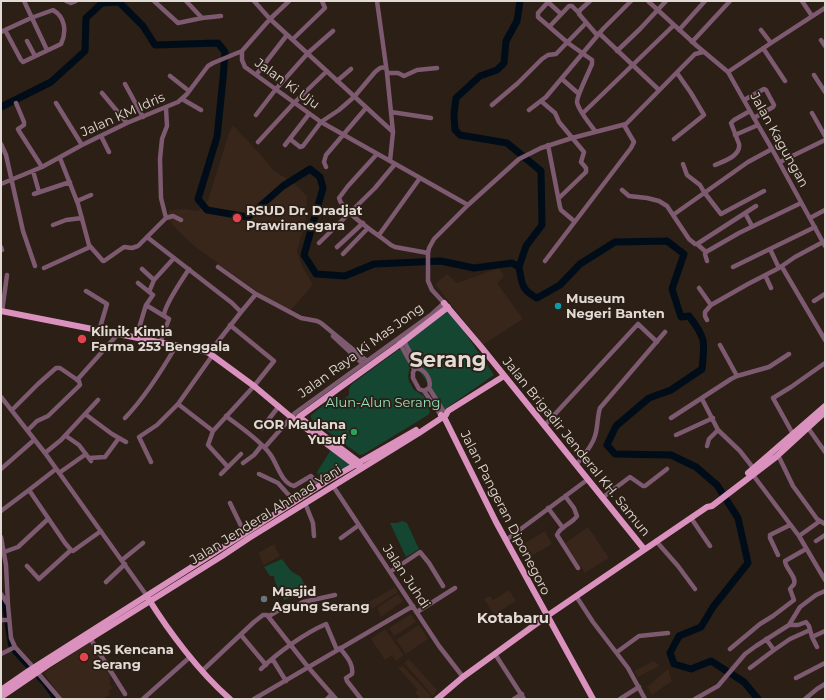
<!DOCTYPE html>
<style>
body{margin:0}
#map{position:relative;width:826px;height:700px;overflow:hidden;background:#2b1f16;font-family:Montserrat,sans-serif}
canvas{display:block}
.frame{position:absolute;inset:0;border:2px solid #e2dad4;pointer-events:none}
</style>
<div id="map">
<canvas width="826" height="700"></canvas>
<div class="frame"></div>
</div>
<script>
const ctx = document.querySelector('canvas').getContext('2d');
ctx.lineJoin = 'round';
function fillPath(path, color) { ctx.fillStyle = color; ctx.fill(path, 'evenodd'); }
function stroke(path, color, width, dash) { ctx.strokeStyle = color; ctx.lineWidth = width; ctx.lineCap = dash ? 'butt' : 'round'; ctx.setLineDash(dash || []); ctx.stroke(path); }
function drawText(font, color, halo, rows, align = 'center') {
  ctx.font = font + ' Montserrat,sans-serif'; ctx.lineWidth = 3.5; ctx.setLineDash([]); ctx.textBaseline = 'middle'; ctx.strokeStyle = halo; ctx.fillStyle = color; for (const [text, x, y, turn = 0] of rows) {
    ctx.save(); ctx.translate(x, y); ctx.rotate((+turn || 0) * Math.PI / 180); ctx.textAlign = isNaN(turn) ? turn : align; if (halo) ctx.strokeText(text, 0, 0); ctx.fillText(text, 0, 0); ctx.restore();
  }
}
const built = new Path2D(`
 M233 125 259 153 274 171 294 183 307 196 306 219 297 251 302 266 313 285 290 311 267 298 228 271 193 245 178 231 167 217 169 210 185 209 198 211 208 200 229 133Z
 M499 268 504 276 497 283 523 319 483 345 435 284 447 274 457 283Z
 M588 527 609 558 585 573 565 543Z
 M545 531 552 544 530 557 523 544Z
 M274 544 280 556 264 565 258 553Z
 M395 587 398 592 372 609 367 603Z
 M509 590 516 601 494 615 484 599 490 596 493 600Z
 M398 594 403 601 381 617 377 608Z
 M411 614 416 622 394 636 389 628Z
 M419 625 428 639 406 654 396 640Z
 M385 629 404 655 396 661 392 655 385 660 371 639Z
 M90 641 113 675 109 678 111 681 109 683 113 688 108 691 110 694 103 699H62L44 673Z
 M409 659 437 690 433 696 404 663Z
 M654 661 659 666 638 677 634 671Z
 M403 666 431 696 427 699H421L415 693 418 690 398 668Z
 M668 669 672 681 652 695 647 687Z`);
const green = new Path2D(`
 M446 305 494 375 445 409 397 338Z
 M398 350H402L410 366 408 376 409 381 414 390 424 396 430 412 428 415 364 454 360 455 313 421 311 418V415L333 398H339L342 400 349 395V388L352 384Z
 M332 448 351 465 321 480 317 472Z
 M402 521 407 523 419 549 406 557 390 523H397Z
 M282 559 291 571 301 577 308 594 300 598 297 596 284 600 275 582 274 576H270L264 567Z`);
const canal = new Path2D(`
 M1 600 4 606 10 645 15 653 45 685 55 699`);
const river = new Path2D(`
 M1 107 51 82 85 51 86 18 102 3 119 2 143 26 155 45 218 43 225 52 223 79 217 137 198 199 207 210 248 217 283 186 310 169 320 177 323 188 304 255 316 274 345 276 374 264 441 261 474 268 512 263 519 267C522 283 521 290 537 298L560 285 580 264 615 242 667 241 684 254 672 289 681 317 689 316C706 338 705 342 702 369L671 390 649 398 616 426 607 445 615 454 671 455 696 467 717 485 738 518 748 563 713 607 701 627 679 636 670 653 674 664 691 669 711 661 744 682 758 699
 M519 267 526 246 542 225 541 171 507 143 460 135 455 130 454 114 456 98 480 76 497 70 504 63 506 41 517 21 520 1`);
const minor = new Path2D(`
 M24 1 47 50
 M66 1 71 3 76 1
 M154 1 178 23 202 18 221 16
 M186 1 202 18
 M254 1 270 19 393 132
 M289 1 270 19 242 51V60L245 67 321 122 468 205
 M377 1 387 73 393 132 390 161
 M549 1 538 13V17L568 43 592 60V64C589 72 577 95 577 102 578 110 590 124 595 131
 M590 1 580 10 579 14 597 35
 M648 1 697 46 728 72 754 118 772 149 825 246
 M802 1 812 16
 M548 2 561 14
 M550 26 569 6H572L579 13
 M679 30 705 1
 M761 30 771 43
 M1 32 5 30 31 18 53 10C65 17 67 31 61 44L23 62 21 60 5 30
 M599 33 659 90
 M293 39 325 8 322 1
 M821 40 825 46
 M27 41 35 56
 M692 42 730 1
 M763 48 785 81
 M617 51 640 29 666 1
 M728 72 771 43 825 8
 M387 73H398L404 76 417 70 437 68
 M256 75 287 35
 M814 75 825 92
 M170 76 189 91
 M562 79 579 94
 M337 81 351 69
 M125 84 143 117
 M102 93 127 123
 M182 99 201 110
 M744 100 764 89 766 90 774 105 773 107 754 118
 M541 101 555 113 559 122 584 152 581 162 586 168V172L559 198
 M16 103 24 122V125L18 129 19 131 42 167
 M56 103 82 145
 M492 105 518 83 542 59 548 55 556 54 586 23
 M529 110 546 97 603 29 631 1
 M391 112 431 118
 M583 113 674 25
 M812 113 825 136
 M256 115 276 89 308 53 333 31
 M735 135 758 125
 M101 136 109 152
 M290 139 300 147 303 146 321 122 339 110 354 97 375 72 380 68 386 67
 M674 139 704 115 691 93 677 73
 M258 142 294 103 327 71
 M1 144 6 155 23 231 35 266
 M285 145 309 114
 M548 145 560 207 561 210 574 221
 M377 154 348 186 339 198C342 212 380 236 391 245L395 247 428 253
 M60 158 78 204 89 245 103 261H104L124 247 132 248 138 246 166 218 173 216 181 220
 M780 162 825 140
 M683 164 687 175 700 185 704 192 721 214 764 191
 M715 165C724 161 741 156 739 144L731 123 734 120 750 111
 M326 167 324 162 326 155 366 108
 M33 171 39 192
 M1 184 42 167 82 145 127 123 178 102 187 94 208 66 213 63 242 51
 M622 190 629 196 647 198 659 201 667 206 673 215 748 162 772 149
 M34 194 70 182
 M77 201 91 195
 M745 213 752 226
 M673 215 689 239 695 244H697L706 252
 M166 218 161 198 160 159 162 139 167 126 166 108
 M810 218 825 210
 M53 225 66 220 82 218
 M379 235 420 178
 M147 237 232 303 241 312
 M319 243 375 188 395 164
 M697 244 756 206
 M1 247 2 250
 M337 247 363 223
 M770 249 779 268
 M343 254 368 228
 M545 261 631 148 634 142 624 125
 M707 261 705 254 706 252 739 233 801 203
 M218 267 256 294
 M733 267 815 227
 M782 267 825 340
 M44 268 90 247
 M142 269 154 280
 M765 275 771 288
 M699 288 711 305
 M86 291 107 304 99 331
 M149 292 154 280 174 258
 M814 301 825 294
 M146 305 169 319 160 343
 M2 312 7 275
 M164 315C165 304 182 280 189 269
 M707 320 705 316V312L711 305 748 284 779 268 795 257 823 242
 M333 336 363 364
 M136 338 146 305 153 295 138 283
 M403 339 418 368
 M399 342 414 369
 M720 345 737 376
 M209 353 241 312 256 294 301 318 317 321 321 323 367 361
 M212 356 178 404 213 431 254 386 274 361 230 325
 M77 380 118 334
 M429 388 444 412
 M424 391 429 388C432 380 425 369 416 368L413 372V378L419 389 424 391 440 414
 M1 397 45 453 147 596
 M702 399 718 430 740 451 754 469
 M12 410 38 384 56 368H60L79 381 80 385 48 416 37 421 28 430
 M85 414 112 434 126 442
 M226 416C240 427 260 440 270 454 277 463 281 483 294 486L311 476 320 486
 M125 418C146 396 161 372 176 346
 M671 418 731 379 737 376 769 367 789 354
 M806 425 825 452
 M544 426 638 324 657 342
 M262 428 279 406
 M213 431 208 445 228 467
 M793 434 773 398 791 387 825 363
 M676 435 713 418
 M66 436 79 445 91 461
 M707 446 709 439 718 430
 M265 447 295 413 432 314 444 303 432 290 428 281V253L429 248 434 239 468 205 519 159 541 148 572 138 626 124 695 54 703 52
 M45 453 61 440 98 400
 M778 455 793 486 812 512 817 519 825 524
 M89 458 105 457 119 438
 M151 462 139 437 157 425 178 404
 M243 463 254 455 262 445
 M576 465C583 456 592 447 595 436 598 427 597 417 600 408L665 332
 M1 469 34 440
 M56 469 29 490 65 543 71 550 73 551 101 531
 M59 473 86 454
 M221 474 241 454
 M259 474 278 483 295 502
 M753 475 799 536 825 580
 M333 486 439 646 463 677
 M565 496 574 508 577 516C572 524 560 526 557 535L578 568
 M602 498 630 477 643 486H645L667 469
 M230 503 245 534
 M305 503 313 523 314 536
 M548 508 563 528
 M1 511 29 490
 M691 518 710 546
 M799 536 820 521
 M1 537 6 565 8 605 11 638 15 647 34 668
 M341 538 359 525
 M506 540 587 480
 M656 541 678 566 695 589
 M816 541 825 535
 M4 552 18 547 48 519
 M778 555 770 538V535L790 525
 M122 560 143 543
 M27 566 39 579 71 550
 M390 572 420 552 429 563 443 586
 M106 582 125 564
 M1 594 7 603
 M576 596 593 622 628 668 645 699
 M417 612 455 588
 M269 616 286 606 290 609 303 602 335 595
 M1 620H9
 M789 625 800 607 816 595 825 591
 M241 635 266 665
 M812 637 817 647
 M90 638 125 694
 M766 639 774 650 790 639 810 630
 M340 648C346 656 354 664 352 674L346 678 347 681 361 699
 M730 649 760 624 773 616 794 600 790 589C791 587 793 586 794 584 797 577 785 568 785 561L806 549
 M617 652 639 636 668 633
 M1 654 15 647
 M495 654 524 699
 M273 660 286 681
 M750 668 774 650
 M261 669C277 653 305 633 326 624L337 650
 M202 671 254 622 263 615H267L308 667 336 699
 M37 672 60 699
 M796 678 825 663
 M143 699 190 657
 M254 699 413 606
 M327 699 332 694
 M514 699 522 694
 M620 699 639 687
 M695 699 718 686 745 654 756 646 789 625H798L806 622 809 626 812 637 825 631
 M805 699 817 689 825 684`);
const major = new Path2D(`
 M444 303 482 348 644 549
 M1 311 199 350 209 353 254 386 291 417 355 465H357
 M441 415 445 419 496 522 593 699
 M360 463 299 417 400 344 448 307
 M748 473 825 406
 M148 598C169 632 200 673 230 699
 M1 690 30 670 327 481 416 430
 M1 697 48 665 222 556 249 538 419 433 446 415 448 411 504 376
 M437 699 463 677 547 616 707 507 712 506 776 457 825 412`);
const markers = [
 [237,218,5,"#e0444e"],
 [558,306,4,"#0f9aa8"],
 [82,339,5,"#e0444e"],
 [354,432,4,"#2e9e5b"],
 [264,599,4,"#6b7280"],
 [84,657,5,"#e0444e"]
];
const streetNames = [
 ["Jalan Ki Uju",287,84,36],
 ["Jalan KM Idris",123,115,-24],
 ["Jalan Kagungan",779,140,61],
 ["Jalan Raya Ki Mas Jong",361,351,-36],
 ["Jalan Brigadir Jenderal KH. Samun",576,447,51],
 ["Jalan Pangeran Diponegoro",505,513,63],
 ["Jalan Jenderal Ahmad Yani",266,515,-32],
 ["Jalan Juhdi",406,577,56]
];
const poiNames = [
 ["RSUD Dr. Dradjat",246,211],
 ["Prawiranegara",246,226],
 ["Museum",566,299],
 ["Negeri Banten",566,314],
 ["Klinik Kimia",91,332],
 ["Farma 253 Benggala",91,347],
 ["GOR Maulana",346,425,"right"],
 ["Yusuf",346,440,"right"],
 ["Masjid",272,592],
 ["Agung Serang",272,607],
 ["RS Kencana",93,650],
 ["Serang",93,665]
];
const parkNames = [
 ["Alun-Alun Serang",383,403]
];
const quarterNames = [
 ["Kotabaru",513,619]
];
const townNames = [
 ["Serang",448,361]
];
fillPath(built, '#372619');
fillPath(green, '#144632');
stroke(canal, '#000d18', 4);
stroke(river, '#000d18', 7);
stroke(minor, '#7d5a6f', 4.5);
stroke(major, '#da91be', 6);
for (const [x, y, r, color] of markers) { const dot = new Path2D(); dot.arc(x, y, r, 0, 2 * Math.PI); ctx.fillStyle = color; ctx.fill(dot); stroke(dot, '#2b1f16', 1.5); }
drawText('13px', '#e2dad4', '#2b1f16', streetNames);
drawText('bold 13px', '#e2dad4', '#2b1f16', poiNames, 'left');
drawText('13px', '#94e2bf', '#2b1f16', parkNames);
drawText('bold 15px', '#e2dad4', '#2b1f16', quarterNames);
drawText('bold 21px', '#e2dad4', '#2b1f16', townNames);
</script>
